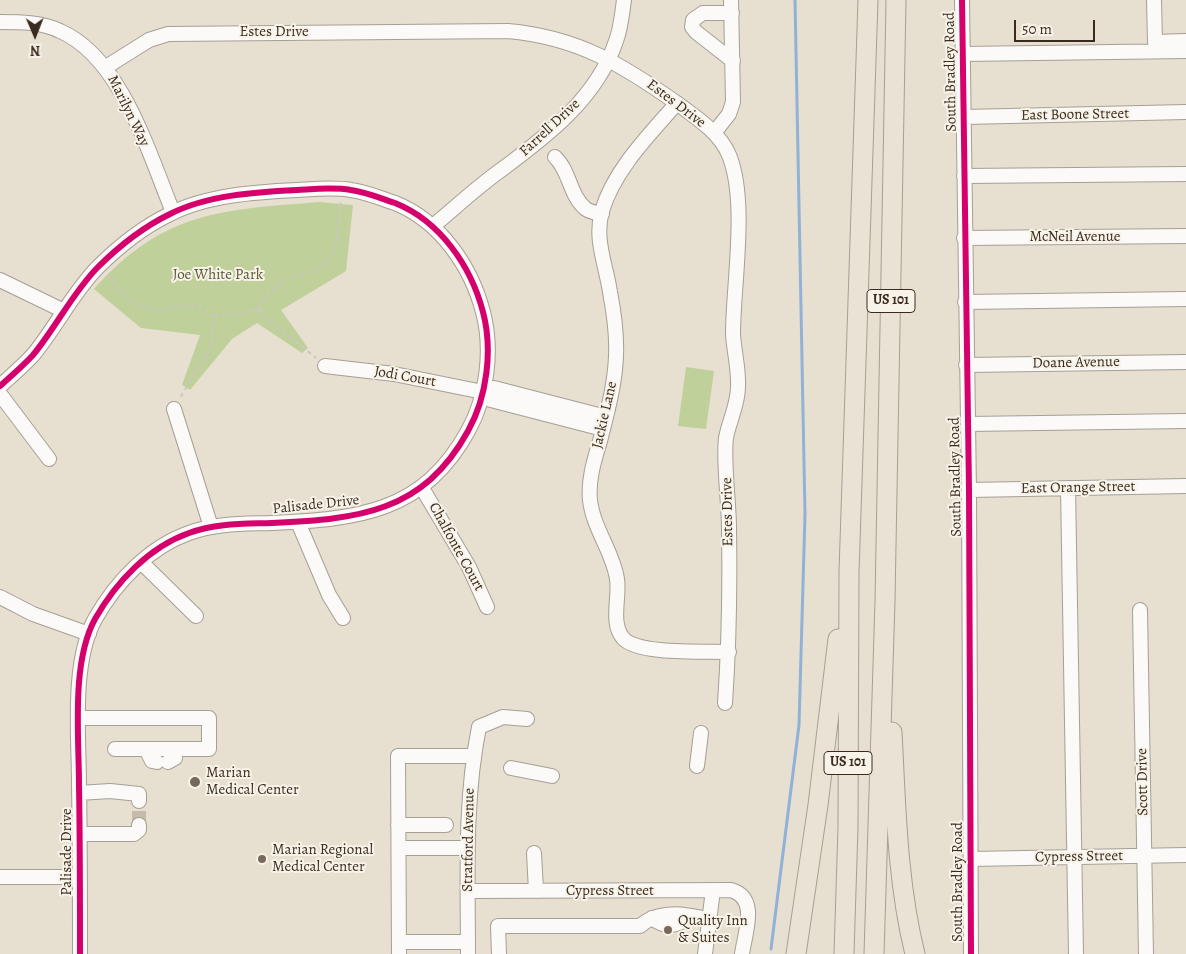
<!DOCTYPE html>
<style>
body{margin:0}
#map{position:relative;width:1186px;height:954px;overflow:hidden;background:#e7dfd0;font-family:Alegreya,serif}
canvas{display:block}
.north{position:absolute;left:10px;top:10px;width:50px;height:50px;-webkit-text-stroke:4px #f7f3e8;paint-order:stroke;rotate:179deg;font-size:14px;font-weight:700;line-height:20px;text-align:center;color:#3b2a1e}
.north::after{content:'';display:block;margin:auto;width:18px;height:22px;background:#3b2a1e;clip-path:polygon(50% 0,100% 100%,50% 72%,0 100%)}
.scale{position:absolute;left:1014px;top:20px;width:81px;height:22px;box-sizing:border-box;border:2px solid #3b2a1e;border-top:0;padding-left:6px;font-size:15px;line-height:18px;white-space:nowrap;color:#3b2a1e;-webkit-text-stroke:4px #f7f3e8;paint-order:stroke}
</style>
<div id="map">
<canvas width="1186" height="954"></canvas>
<div class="north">N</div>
<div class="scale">50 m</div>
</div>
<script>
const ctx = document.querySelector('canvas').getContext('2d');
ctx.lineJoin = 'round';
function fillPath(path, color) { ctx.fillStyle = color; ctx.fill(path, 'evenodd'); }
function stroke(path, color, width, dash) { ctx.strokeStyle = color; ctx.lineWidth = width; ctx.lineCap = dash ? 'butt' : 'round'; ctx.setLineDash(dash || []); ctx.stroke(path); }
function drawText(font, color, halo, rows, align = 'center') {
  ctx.font = font + ' Alegreya,serif'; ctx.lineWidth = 4; ctx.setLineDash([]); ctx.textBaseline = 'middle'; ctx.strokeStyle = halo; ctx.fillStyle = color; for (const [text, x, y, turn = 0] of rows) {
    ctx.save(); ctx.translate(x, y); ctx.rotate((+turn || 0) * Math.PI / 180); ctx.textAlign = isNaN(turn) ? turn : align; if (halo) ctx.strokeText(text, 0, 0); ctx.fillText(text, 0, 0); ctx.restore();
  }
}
const green = new Path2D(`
 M319 202 353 205 346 271 281 310 308 348 302 353 257 323 232 339 190 390 182 385 200 335 141 328 94 289C164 211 221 210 319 202Z
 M686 367 714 371 706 429 678 426Z`);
const stream = new Path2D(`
 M771 949 799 725 805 514 795 0`);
const minorTunnel = new Path2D(`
 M139 825V801`);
const path = new Path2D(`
 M107 275C119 287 130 305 149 308 173 313 194 295 214 316L211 347 180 398
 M259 310C277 265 322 283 334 251 339 236 339 217 341 201
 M259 310 271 322 316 358
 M214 316 259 310`);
const minor = new Path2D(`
 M962 0 969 490 971 954
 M1154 0 1155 42 1186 41
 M732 13H703L693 20 692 27 696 32 733 61
 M0 22C20 22 42 22 60 31 121 57 149 154 173 212
 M963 54 1186 51
 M106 67 149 40 168 34 508 31C577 37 623 65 678 104 697 118 720 133 729 155 748 201 733 285 733 334 734 352 739 369 738 387 738 405 729 421 726 438 723 462 729 502 729 528 730 587 729 645 725 703
 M677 103C649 135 614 170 602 211 594 239 606 265 610 292 614 313 617 335 616 356 615 385 607 413 600 441 594 461 588 480 590 500 593 528 613 552 617 579 620 596 610 623 623 638 637 655 706 651 729 652
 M964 117 1186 112
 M714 133 729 114 733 102 731 0
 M555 157C570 171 570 197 586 209 590 212 597 213 602 214
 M964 176 1186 174
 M433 226C456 207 477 187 501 170 547 136 597 98 616 41 621 28 622 14 624 0
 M964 238 1186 236
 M0 280 64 311
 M965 302 1186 299
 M966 365 1186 362
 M325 366 394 374 483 392 494 388 606 417
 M0 386C11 376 23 366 33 355 56 327 72 294 97 268 118 247 143 227 170 214 207 195 256 192 297 190 315 189 333 187 351 190 366 192 380 198 395 203 440 221 471 266 483 312 493 350 487 397 468 431 423 513 358 519 272 523 244 524 216 523 189 533 149 547 116 582 95 619 71 663 79 736 79 785 80 842 80 898 80 954
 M483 392 491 400 603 429
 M0 394 49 459
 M174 409 211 527
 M968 424 1186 421
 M422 488 469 567 487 607
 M1068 488 1076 954
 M969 490 1186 486
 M298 522 329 595 343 618
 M141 562 196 616
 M0 597 33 614 89 634
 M1140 610 1146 954
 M79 718H209V749H115
 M146 749 152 761 157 762
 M168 762 175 758V749
 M697 766 701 733
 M511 768 552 776
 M79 793 110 791 139 794V801
 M398 825H446
 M79 834H134L139 830V825
 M399 848H468
 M534 853 536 891
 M971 859 1186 855
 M0 877H80
 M468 891 731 890C759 898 745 932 742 954
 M652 918C666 929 677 926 691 916
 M399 942H468
 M399 954 398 756H474
 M468 954C468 878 464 802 479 727L503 717 527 719
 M499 954 498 926H640C659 909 686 914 710 920
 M705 954 713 890`);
const highway = new Path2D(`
 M892 732C896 806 897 882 915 954
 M796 954 818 805 838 639
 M844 954 848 827 849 572 868 0
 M874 954 885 601 896 0`);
const cycleway = new Path2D(`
 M962 0 969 490 971 954
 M0 386C11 376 23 366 33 355 56 327 72 294 97 268 118 247 143 227 170 214 207 195 256 192 297 190 315 189 333 187 351 190 366 192 380 198 395 203 440 221 471 266 483 312 493 350 487 397 468 431 423 513 358 519 272 523 244 524 216 523 189 533 149 547 116 582 95 619 71 663 79 736 79 785 80 842 80 898 80 954`);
const markers = [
 [195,782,6,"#77695c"],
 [262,859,5,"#77695c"],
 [668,930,5,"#77695c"]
];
const shields = [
 [891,301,48],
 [848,763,48]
];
const shieldNames = [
 ["US 101",891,301],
 ["US 101",848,763]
];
const streetNames = [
 ["Estes Drive",274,32],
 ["South Bradley Road",951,72,-91],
 ["Estes Drive",676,104,37],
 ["Marilyn Way",128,111,64],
 ["East Boone Street",1075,115,-1],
 ["Farrell Drive",550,128,-43],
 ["McNeil Avenue",1075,237],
 ["Doane Avenue",1076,363,-1],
 ["Jodi Court",405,377,10],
 ["Jackie Lane",605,415,-77],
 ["South Bradley Road",956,477,-91],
 ["East Orange Street",1078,488,-1],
 ["Palisade Drive",316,505,-6],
 ["Estes Drive",728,512,-91],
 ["Chalfonte Court",456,547,61],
 ["Scott Drive",1143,782,-91],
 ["Stratford Avenue",469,840,-89],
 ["Palisade Drive",67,852,-90],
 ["Cypress Street",1079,857,-1],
 ["South Bradley Road",958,882,-90],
 ["Cypress Street",610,891]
];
const parkNames = [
 ["Joe White Park",218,275]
];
const poiNames = [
 ["Marian",206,773],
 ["Medical Center",206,790],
 ["Marian Regional",272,850],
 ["Medical Center",272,867],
 ["Quality Inn",678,921],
 ["& Suites",678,938]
];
fillPath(green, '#c0d09a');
stroke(stream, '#91b2d6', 3);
stroke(minorTunnel, '#c5bbac', 14, [14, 7]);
stroke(minor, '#a69f95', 16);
stroke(highway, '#a69f95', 21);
stroke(path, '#cbc7c3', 2, [4, 4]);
stroke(minor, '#fbfaf8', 14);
stroke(highway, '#e9e2d5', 19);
stroke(cycleway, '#d6006c', 6);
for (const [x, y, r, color] of markers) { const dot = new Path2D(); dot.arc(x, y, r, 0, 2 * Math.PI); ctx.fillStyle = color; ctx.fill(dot); stroke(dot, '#f7f3e8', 2); }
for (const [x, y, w] of shields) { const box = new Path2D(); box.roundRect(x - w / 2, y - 11.5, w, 23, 4); ctx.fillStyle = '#f7f3e8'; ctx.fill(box); stroke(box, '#3b2a1e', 1); }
drawText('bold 14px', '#3b2a1e', null, shieldNames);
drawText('15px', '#3b2a1e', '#f7f3e8', streetNames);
drawText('15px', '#5a5836', '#f7f3e8', parkNames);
drawText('15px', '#3b2a1e', '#f7f3e8', poiNames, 'left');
</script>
